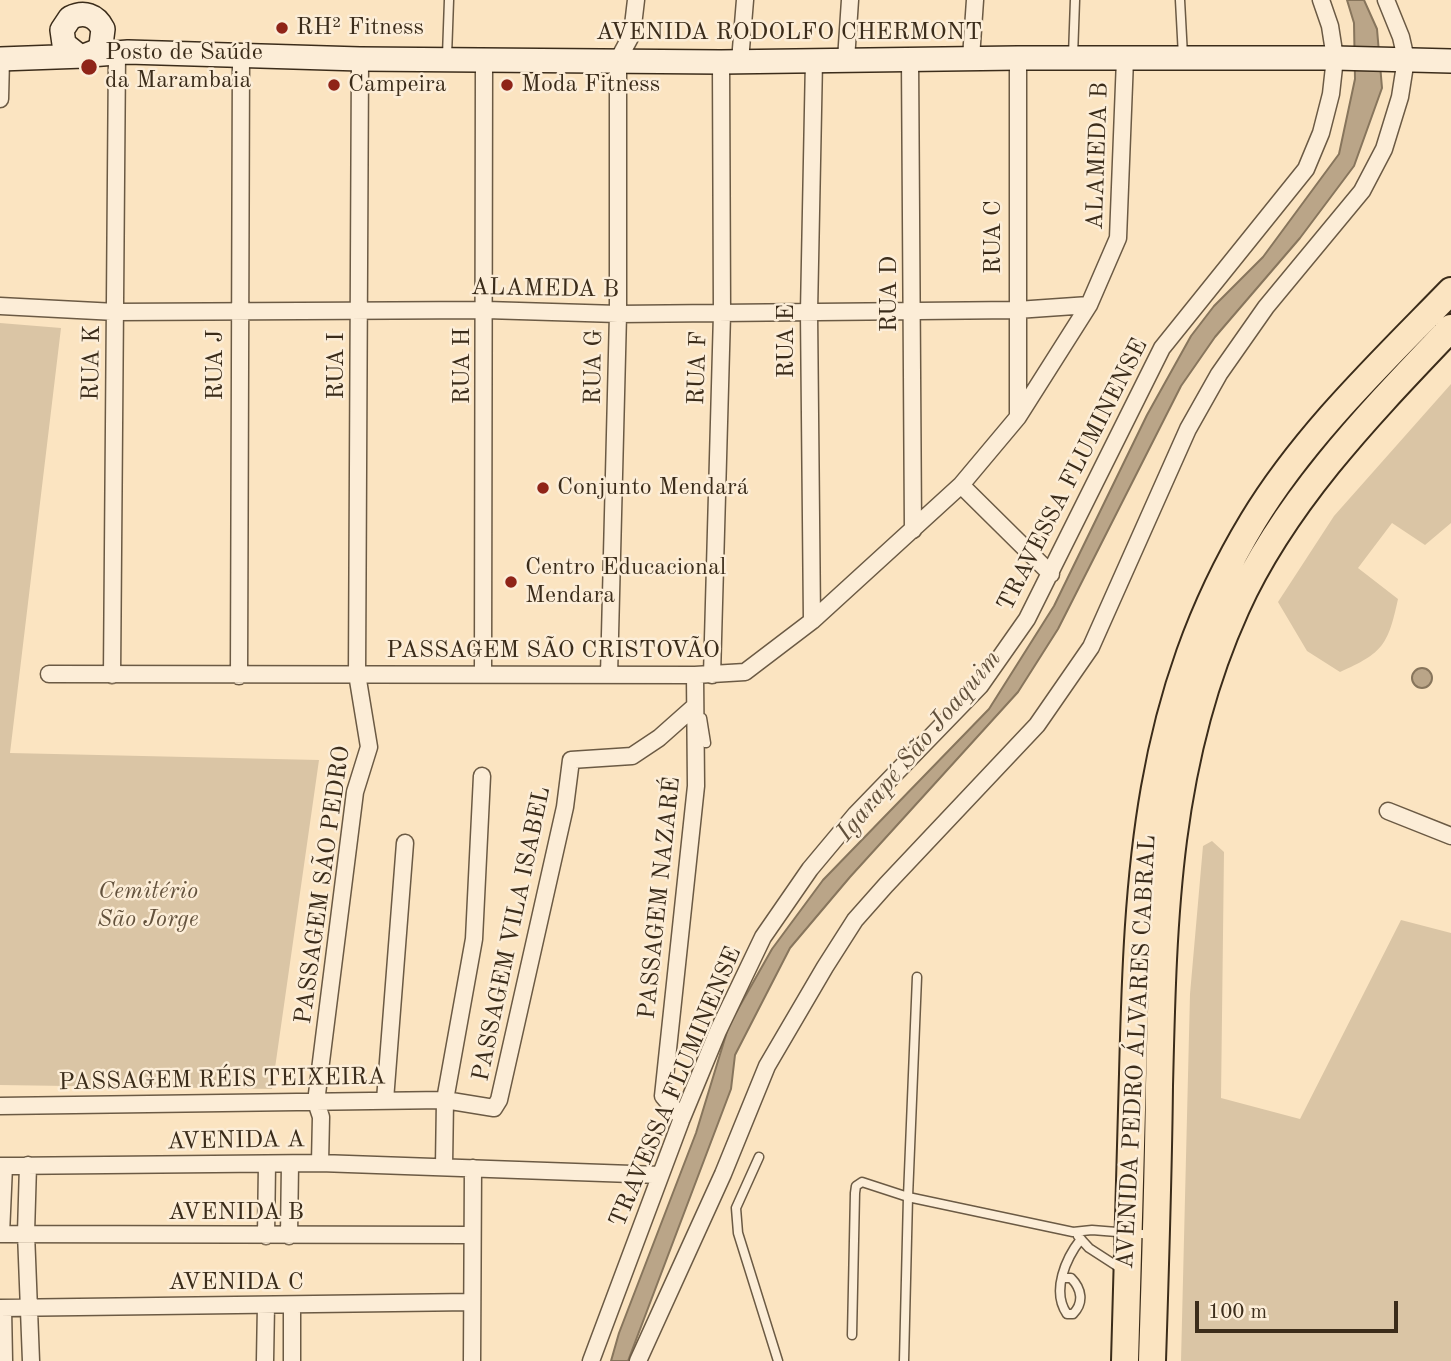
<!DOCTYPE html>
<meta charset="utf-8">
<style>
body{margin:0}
#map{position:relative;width:1451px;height:1361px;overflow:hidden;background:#fbe4c1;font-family:"Old Standard TT",serif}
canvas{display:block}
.scale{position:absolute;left:1195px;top:1301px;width:203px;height:32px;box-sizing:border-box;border:4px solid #3b2c1a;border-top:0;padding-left:9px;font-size:21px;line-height:24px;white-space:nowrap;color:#3b2c1a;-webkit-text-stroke:5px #fcedd7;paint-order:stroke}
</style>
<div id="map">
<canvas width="1451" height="1361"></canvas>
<div class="scale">100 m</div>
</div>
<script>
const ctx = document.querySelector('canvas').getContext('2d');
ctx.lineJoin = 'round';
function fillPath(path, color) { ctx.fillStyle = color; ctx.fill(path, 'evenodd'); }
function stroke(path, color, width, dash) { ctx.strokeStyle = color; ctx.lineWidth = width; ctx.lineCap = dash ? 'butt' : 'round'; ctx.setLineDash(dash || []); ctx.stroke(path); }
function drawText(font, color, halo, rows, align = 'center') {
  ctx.font = font + ' "Old Standard TT",serif'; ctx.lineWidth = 5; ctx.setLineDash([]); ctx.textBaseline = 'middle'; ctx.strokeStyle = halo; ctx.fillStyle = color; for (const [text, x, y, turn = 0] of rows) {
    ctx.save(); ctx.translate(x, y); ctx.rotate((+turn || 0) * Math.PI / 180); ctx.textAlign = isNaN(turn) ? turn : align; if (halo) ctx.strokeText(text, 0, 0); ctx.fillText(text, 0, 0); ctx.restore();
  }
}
const green = new Path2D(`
 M0 323 61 328 10 753 319 760 272 1089 0 1085Z
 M1451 384V523L1425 545 1392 523 1358 568 1398 599C1388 645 1383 653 1340 672L1307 651 1278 602 1334 516Z
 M1212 841 1224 852 1221 1098 1300 1119 1401 920 1451 933V1361H1181L1190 994 1203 846Z`);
const water = new Path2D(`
 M1347 0H1364L1377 29 1382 88 1354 166 1300 238 1215 337 1181 386 1058 629 1018 692 850 877 790 948 735 1055 731 1089 628 1361H611L619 1333 696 1133 729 1025 772 949 823 880 989 709 1054 606 1147 415 1191 336 1214 306 1263 257 1339 154 1355 79 1354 23Z
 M1412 678a10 10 0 1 1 20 0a10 10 0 1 1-20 0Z`);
const lane = new Path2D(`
 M1180 0 1183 56
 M447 56 449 0
 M1073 56 1075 0
 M702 718 706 743
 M917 977 908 1197 1073 1232 1092 1230 1154 1235
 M759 1157 736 1208 738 1233 778 1361
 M1078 1236 1089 1248 1123 1270
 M1063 1278H1071C1082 1289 1084 1303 1073 1314H1067C1051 1291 1066 1258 1081 1239
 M852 1335 855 1193 856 1186 862 1182 908 1197 904 1361`);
const street = new Path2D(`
 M910 58 913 530
 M971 58 975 0
 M846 60 850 0
 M740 61 745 0
 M0 99 1 59
 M0 306 116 312 486 310 618 314 1017 310 1089 305
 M1018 416V58
 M961 485 1051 574
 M812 621 809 312 814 60
 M49 674 695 675 745 672 812 621 961 485 1018 417 1089 305 1118 238 1125 59
 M483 674 484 59
 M112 675 117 53
 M609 675 618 314V60L632 34 636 0
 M712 675 722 314 721 62
 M239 676 241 55
 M1388 811 1451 836
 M385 1100 405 843
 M0 1106 445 1100 494 1108 499 1100 565 807 571 760 632 756 659 738 695 706
 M682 1118 663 1096 696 786 695 675
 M320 1163 321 1117 316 1102 324 1038 355 792 369 747 357 674 360 59
 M28 1165 26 1233 31 1361
 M0 1166 320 1163 660 1175
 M444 1166 445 1100 474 939 482 776
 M0 1234 471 1235
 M1 1234 4 1166
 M266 1236 267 1164
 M289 1236 290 1164
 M0 1308 472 1302
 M3 1308 4 1361
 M265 1361 266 1305
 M292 1361V1306
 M472 1361 473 1168
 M591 1361 682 1118 718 1031 763 937 810 869 856 814 980 686 1027 619 1162 348 1306 169 1321 133 1331 94 1335 58 1330 26 1321 0
 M638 1361 723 1174 767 1066 825 967 855 920 886 885 1037 725 1091 647 1188 429 1219 374 1266 307 1362 191 1384 149 1400 97 1406 59 1401 37 1386 0`);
const secondary = new Path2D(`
 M90 55 128 52 360 59 721 62 1018 58H1335L1451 61
 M0 59 84 56 97 51 101 45 103 29C96 15 84 11 70 18L62 30 64 44 79 56`);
const primary = new Path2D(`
 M1125 1361C1128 1265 1130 1170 1133 1074 1138 874 1146 698 1253 521 1305 435 1381 363 1451 291
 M1152 1361C1155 1269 1158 1178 1159 1086 1163 919 1166 762 1236 608 1285 500 1371 412 1451 328`);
const markers = [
 [282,28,7,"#8f2418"],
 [89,67,9,"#8f2418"],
 [334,85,7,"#8f2418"],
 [507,85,7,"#8f2418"],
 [543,488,7,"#8f2418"],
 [511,582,7,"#8f2418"]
];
const poiNames = [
 ["RH² Fitness",296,28],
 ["Posto de Saúde",105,53],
 ["da Marambaia",105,81],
 ["Campeira",348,85],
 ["Moda Fitness",521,85],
 ["Conjunto Mendará",557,488],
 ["Centro Educacional",525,568],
 ["Mendara",525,596]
];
const streetNames = [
 ["AVENIDA RODOLFO CHERMONT",789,33],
 ["ALAMEDA B",1098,156,-88],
 ["RUA C",994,237,-90],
 ["ALAMEDA B",545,289,1],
 ["RUA D",890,294,-90],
 ["RUA E",787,341,-90],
 ["RUA K",92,363,-89],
 ["RUA J",216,365,-90],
 ["RUA I",337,366,-90],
 ["RUA H",463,366,-90],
 ["RUA G",594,367,-89],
 ["RUA F",698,368,-88],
 ["TRAVESSA FLUMINENSE",1073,475,-63],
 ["PASSAGEM SÃO CRISTOVÃO",553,651],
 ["PASSAGEM SÃO PEDRO",323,885,-82],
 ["PASSAGEM NAZARÉ",660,898,-84],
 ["PASSAGEM VILA ISABEL",512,934,-78],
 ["AVENIDA PEDRO ÁLVARES CABRAL",1137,1052,-87],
 ["PASSAGEM RÉIS TEIXEIRA",222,1080,-1],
 ["TRAVESSA FLUMINENSE",676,1087,-67],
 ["AVENIDA A",236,1141,-1],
 ["AVENIDA B",236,1213],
 ["AVENIDA C",236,1283]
];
const parkNames = [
 ["Cemitério",148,892],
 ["São Jorge",148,920]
];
const waterNames = [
 ["Igarapé São Joaquim",919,746,-50]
];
fillPath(green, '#dac5a5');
fillPath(water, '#baa588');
stroke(water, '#87755c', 2);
stroke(lane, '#6b5a44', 11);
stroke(street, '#6b5a44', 19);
stroke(secondary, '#3b2c1a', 26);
stroke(primary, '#3b2c1a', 30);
stroke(lane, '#fcedd7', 8);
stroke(street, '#fcedd7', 16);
stroke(secondary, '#fcedd7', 23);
stroke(primary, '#fbe4c1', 26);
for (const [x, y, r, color] of markers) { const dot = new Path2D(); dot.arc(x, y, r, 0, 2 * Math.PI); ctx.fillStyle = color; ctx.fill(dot); stroke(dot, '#fcedd7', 2.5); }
drawText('24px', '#3b2c1a', '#fcedd7', poiNames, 'left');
drawText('24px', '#3b2c1a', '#fcedd7', streetNames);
drawText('italic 24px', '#63523d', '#fcedd7', parkNames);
drawText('italic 26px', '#61503b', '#fcedd7', waterNames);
</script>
